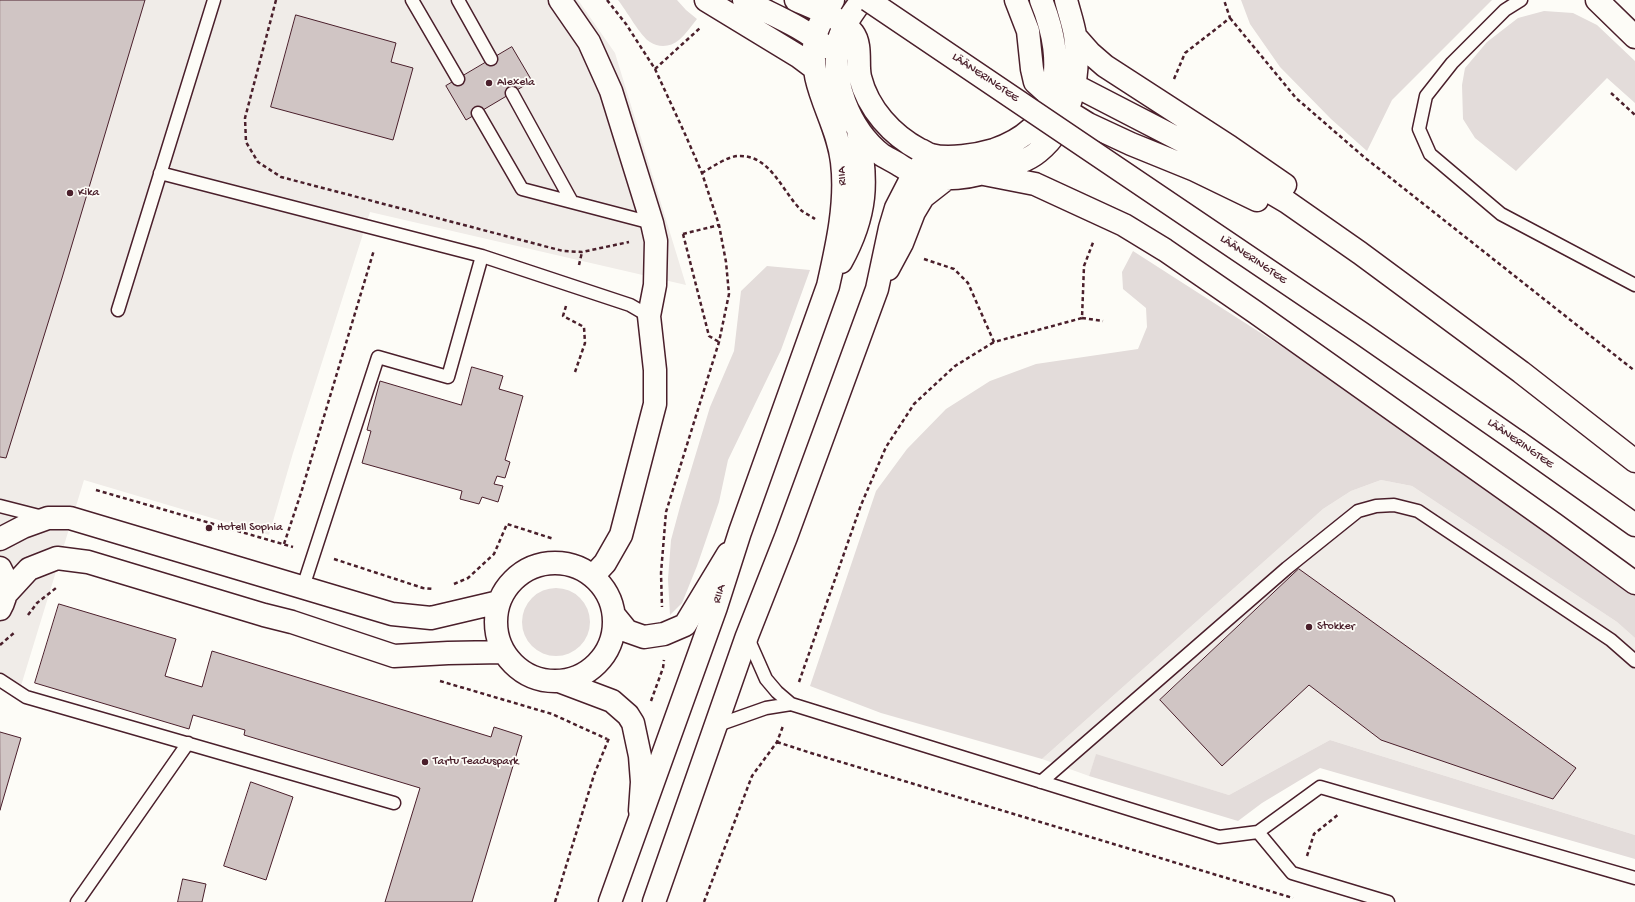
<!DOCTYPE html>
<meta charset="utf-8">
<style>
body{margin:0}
canvas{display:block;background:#fdfcf7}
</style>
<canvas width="1635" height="902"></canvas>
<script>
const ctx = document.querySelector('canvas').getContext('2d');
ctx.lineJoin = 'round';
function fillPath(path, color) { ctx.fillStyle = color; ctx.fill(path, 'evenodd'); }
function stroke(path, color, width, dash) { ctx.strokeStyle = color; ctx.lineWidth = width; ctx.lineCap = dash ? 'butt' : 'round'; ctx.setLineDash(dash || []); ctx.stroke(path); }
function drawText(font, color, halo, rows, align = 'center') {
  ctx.font = font + ' "Gochi Hand",sans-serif'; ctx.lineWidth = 3.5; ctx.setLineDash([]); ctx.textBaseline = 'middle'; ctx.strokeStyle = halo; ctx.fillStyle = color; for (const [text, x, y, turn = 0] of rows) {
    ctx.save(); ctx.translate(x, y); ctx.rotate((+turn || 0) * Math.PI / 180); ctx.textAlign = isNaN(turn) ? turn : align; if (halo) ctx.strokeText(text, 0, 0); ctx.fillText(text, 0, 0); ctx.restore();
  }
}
const built = new Path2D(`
 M0 0H578L615 53 686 285 370 212 293 453 269 535 84 480 20 689 0 683Z
 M1381 480 1412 486 1617 622 1635 638V835L1330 740 1229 795 1096 755 1089 776 1042 759 1323 509 1351 491Z`);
const green = new Path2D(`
 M618 0H677L686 10 697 19C691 26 686 34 679 40 671 47 659 48 650 42 641 37 626 10 618 0Z
 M1241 0H1492L1392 100 1367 151 1331 119 1280 67 1250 24Z
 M1544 11 1573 13 1597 25 1635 61V103L1607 78 1516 171 1475 138 1463 119 1462 85 1465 68 1487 42 1518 18Z
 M1133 251 1306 362 1635 594V638L1617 622 1412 486 1381 480 1351 491 1323 509 1042 759 881 713 810 686 876 491 907 449 946 409 990 381 1036 364 1138 349 1147 327 1146 308 1123 289 1122 272Z
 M767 266 810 270 781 350 728 460 719 502 697 566 682 603 670 615 668 579 671 540 681 503 710 407 734 351 741 291Z
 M522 622a34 34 0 1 1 68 0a34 34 0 1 1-68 0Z
 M1330 740 1635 835V859L1320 768 1262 803 1238 821 1089 776 1096 754 1229 795Z`);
const building = new Path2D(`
 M0 0H145L62 278 6 458 0 457Z
 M296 15 396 43 391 62 413 68 393 140 271 107Z
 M512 47 532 81 466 120 446 86Z
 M472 367 503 376 499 389 523 396 505 460 510 462 505 478 497 476 494 484 503 486 498 502 482 497 479 504 460 499 462 491 362 463 371 431 367 430 380 381 461 405Z
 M1299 569 1576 768 1553 799 1381 740 1309 685 1222 766 1160 700Z
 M59 604 176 639 165 676 202 687 212 651 491 737 494 727 522 736 472 902H385L420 788 244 735 245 730 193 715 189 729 35 683Z
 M0 732 21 738 0 810Z
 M251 782 293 797 266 880 224 866Z
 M183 879 206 884 202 902H178Z`);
const path = new Path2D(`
 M276 0 245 118 246 142 258 162 281 177 563 251 582 252 629 242
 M607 0 626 24 655 69 685 134 702 173 719 225 726 262 729 294 719 342 666 512 661 573 662 607
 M1230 18 1296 98 1364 157 1635 371
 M655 69 700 28
 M1174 79 1185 53 1230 18 1224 0
 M1611 93 1635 115
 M702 173C712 167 728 156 739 156 771 155 782 192 802 211 806 214 811 216 815 219
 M683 234 709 336 719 342
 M683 234 719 225
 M924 259 954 269 968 283 994 342 1082 318 1084 266 1094 240
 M579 265 582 252
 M566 306 563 316 584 327 585 343 575 372
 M1082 318 1103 321
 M96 490 293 547
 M284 544 301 493 374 250
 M334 559 423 588 433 589
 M454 584 468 578 494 554 507 524 554 539
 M28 615 37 603 56 588
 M0 645 15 632
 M440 681 552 714 607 739
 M799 682 861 505 886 447 914 404 955 366 994 342
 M651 701 663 668 664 660
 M777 742 811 753 1293 898
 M1307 856 1314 834 1339 814
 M555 902 594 775 609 738
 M704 902 752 776 777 742 783 726`);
const service = new Path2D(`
 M412 0 458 79
 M458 0 491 59
 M1521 0 1505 10 1452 63 1426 96 1419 129 1430 154 1501 214 1635 285
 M512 93 572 202
 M478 113 522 189 652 223
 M160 173 482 256 630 305 649 316
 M118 310 214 0
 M0 506 43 517
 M303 587 378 357 448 377 482 256
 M747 636 766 679 777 692 791 704 1219 837 1258 832 1292 873 1388 902
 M0 680 26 697 394 803
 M715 726 766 708 791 704
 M1041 782 1287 568 1358 511 1376 506 1394 505 1418 511 1611 640 1635 661
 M1258 832 1320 787 1635 878
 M77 902 188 743`);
const minor = new Path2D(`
 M560 0 589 42 611 91 652 223 656 241 655 285 649 316 655 370V404L621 535 605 563 593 576
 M1597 0 1635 37
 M0 539 23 527 48 518H70L392 614 431 618 499 602
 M496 622a59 59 0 1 1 118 0a59 59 0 1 1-118 0Z
 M0 568C8 582 8 595 0 609
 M6 594 29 569 57 558 88 562 264 615 292 622 394 656 448 653 503 652
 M614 615 627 631 644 637 664 634 685 625 728 554
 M559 681 612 701 628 715 633 723 640 756 642 782 640 811`);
const trunk = new Path2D(`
 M706 0 798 56 814 68
 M744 0C772 15 802 26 826 47
 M796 0C814 8 842 18 853 33 862 45 857 64 860 77 868 109 892 135 920 150 924 151 927 154 931 155 948 160 977 155 994 150 1020 141 1043 125 1051 97 1060 63 1054 32 1041 0
 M862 0C854 11 843 25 839 39 830 80 849 129 882 155 887 158 893 161 898 164 903 167 908 171 914 173 939 182 969 178 994 170 1009 166 1026 162 1038 152 1071 126 1081 75 1075 35 1073 23 1069 12 1066 0
 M1016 0 1028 31 1032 69 1035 82 1067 111 1088 124 1131 144 1195 170 1257 200
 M1075 36 1090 53 1105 66 1230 147 1285 185
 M1056 68 1074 85 1192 146 1287 202 1360 253 1521 372 1635 461
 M984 174 1035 184 1124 225 1165 250 1255 312 1554 524 1635 583
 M841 262C867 215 868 181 858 130
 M888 269 902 243 914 212 923 197 946 179
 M1518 442 1635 525
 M610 902 716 607 740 532 828 286C837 246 847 203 842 162 837 118 807 86 815 38 817 25 827 11 833 0
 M654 902 747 636 786 537 877 289 890 228 896 208 914 173 931 155`);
const trunkBridge = new Path2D(`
 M868 0 1361 333 1518 442`);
const markers = [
 [489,83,4,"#4a1f2b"],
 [70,193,4,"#4a1f2b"],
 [209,528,4,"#4a1f2b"],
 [1309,627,4,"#4a1f2b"],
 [425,762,4,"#4a1f2b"]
];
const streetNames = [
 ["LÄÄNERINGTEE",985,78,34],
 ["RIIA",843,176,-93],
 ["LÄÄNERINGTEE",1253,260,34],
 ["LÄÄNERINGTEE",1520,444,35],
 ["RIIA",720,594,-73]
];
const poiNames = [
 ["Alexela",497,83],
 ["Kika",78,193],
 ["Hotell Sophia",217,528],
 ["Stokker",1317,627],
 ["Tartu Teaduspark",433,762]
];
fillPath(built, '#f0ece8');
fillPath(green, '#e3dcda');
fillPath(building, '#d0c5c4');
stroke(building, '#4a1f2b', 1);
stroke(service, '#4a1f2b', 15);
stroke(minor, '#4a1f2b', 25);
stroke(trunk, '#4a1f2b', 25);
stroke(path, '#4a1f2b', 2.5, [4, 3]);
stroke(service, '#fdfcf7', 12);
stroke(minor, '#fdfcf7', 22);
stroke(trunk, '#fdfcf7', 22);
stroke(trunkBridge, '#4a1f2b', 25, []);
stroke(trunkBridge, '#fdfcf7', 22);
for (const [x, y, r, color] of markers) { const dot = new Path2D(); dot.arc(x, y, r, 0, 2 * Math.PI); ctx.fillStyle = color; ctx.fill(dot); stroke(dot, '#fdfcf7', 1.5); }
drawText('12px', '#4a1f2b', '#fdfcf7', streetNames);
drawText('12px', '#4a1f2b', '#fdfcf7', poiNames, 'left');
</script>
